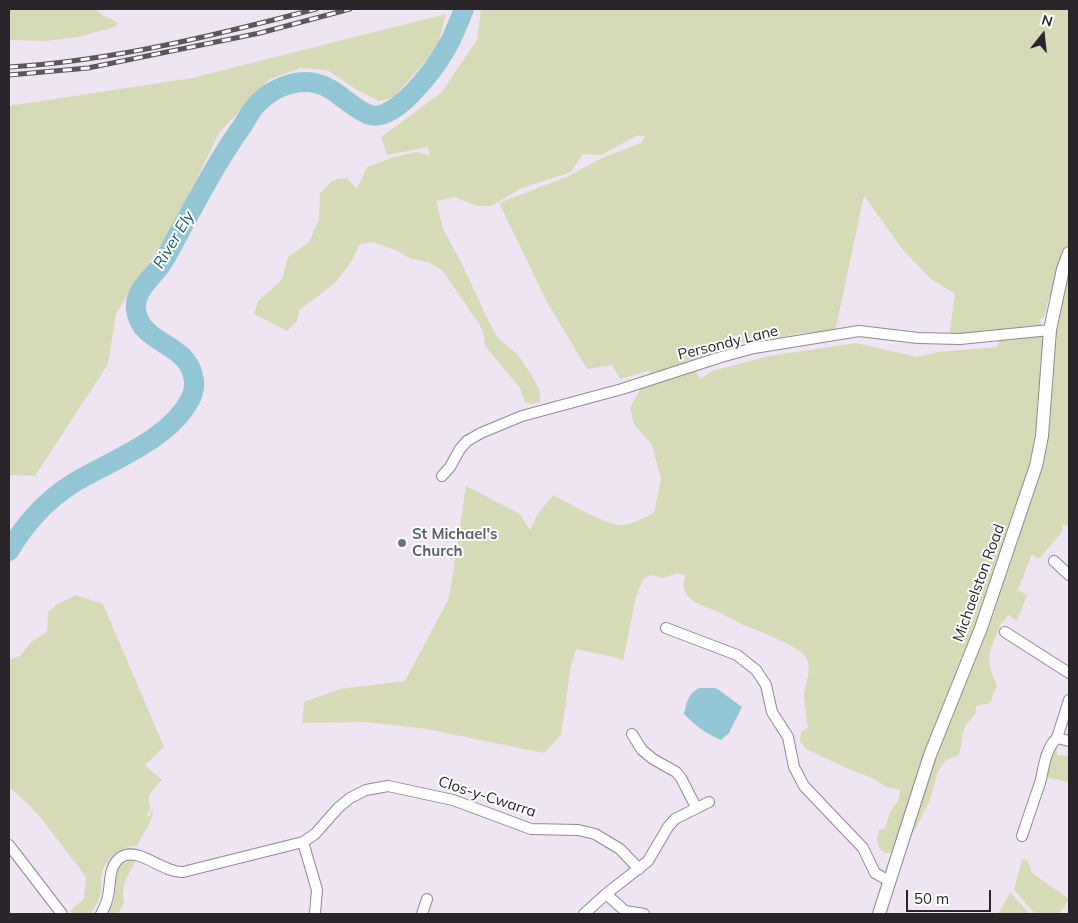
<!DOCTYPE html>
<style>
body{margin:0}
#map{position:relative;width:1078px;height:923px;overflow:hidden;background:#efe5f2;font-family:Mulish,sans-serif}
canvas{display:block}
.frame{position:absolute;inset:0;border:10px solid #29252a;pointer-events:none}
.north{position:absolute;left:1018px;top:10px;width:50px;height:50px;-webkit-text-stroke:4px #fff;paint-order:stroke;rotate:16deg;font-size:14px;font-weight:700;line-height:20px;text-align:center;color:#29252a}
.north::after{content:'';display:block;margin:auto;width:18px;height:22px;background:#29252a;clip-path:polygon(50% 0,100% 100%,50% 72%,0 100%)}
.scale{position:absolute;left:906px;top:890px;width:85px;height:22px;box-sizing:border-box;border:2px solid #29252a;border-top:0;padding-left:6px;font-size:15px;line-height:18px;white-space:nowrap;color:#29252a;-webkit-text-stroke:4px #fff;paint-order:stroke}
</style>
<div id="map">
<canvas width="1078" height="923"></canvas>
<div class="frame"></div>
<div class="north">N</div>
<div class="scale">50 m</div>
</div>
<script>
const ctx = document.querySelector('canvas').getContext('2d');
ctx.lineJoin = 'round';
function fillPath(path, color) { ctx.fillStyle = color; ctx.fill(path, 'evenodd'); }
function stroke(path, color, width, dash) { ctx.strokeStyle = color; ctx.lineWidth = width; ctx.lineCap = dash ? 'butt' : 'round'; ctx.setLineDash(dash || []); ctx.stroke(path); }
function drawText(font, color, halo, rows, align = 'center') {
  ctx.font = font + ' Mulish,sans-serif'; ctx.lineWidth = 4; ctx.setLineDash([]); ctx.textBaseline = 'middle'; ctx.strokeStyle = halo; ctx.fillStyle = color; for (const [text, x, y, turn = 0] of rows) {
    ctx.save(); ctx.translate(x, y); ctx.rotate((+turn || 0) * Math.PI / 180); ctx.textAlign = isNaN(turn) ? turn : align; if (halo) ctx.strokeText(text, 0, 0); ctx.fillText(text, 0, 0); ctx.restore();
  }
}
const green = new Path2D(`
 M9 9H96C104 19 109 16 118 23L115 27 78 37 46 41 9 40Z
 M481 9H1069V245L1052 297H1049L1044 318 1039 320 1043 326 1053 357 1057 339H1055L1053 335 1069 261V526L1063 524 1061 533 1039 559 1032 554 1018 590 1027 595 1017 621 1008 615 1003 622 1002 621C991 650 983 655 997 685L990 703 976 706 975 715C958 730 965 736 959 755L945 761 938 771 930 800 919 822 909 840 894 853H885L879 848 877 839 878 831 885 828 890 812 899 799 900 789 888 788 872 778 853 771 806 749 800 741 801 732 808 728C806 718 805 707 804 697 804 683 814 670 805 656 798 645 754 630 740 623 732 620 724 614 716 611 699 604 678 599 685 576L678 573 663 578 650 575 643 579 636 597 623 661 618 658 576 649 571 666 561 735 544 753 426 729 366 722 302 723 304 702 340 689 405 681 449 598 466 486 520 514 530 530 537 515 553 495C567 502 607 526 621 525 633 524 644 518 654 513L661 479 652 445 634 424 630 408 651 370 620 379 612 365 587 369 547 302 499 203 569 176 602 158 641 143 645 137 638 135 601 155 583 154 571 172 522 188 491 206H476L455 197 436 201 444 231 459 258 490 324 498 338 517 354 531 374 540 391V402L532 404 525 403 520 388 485 346 483 330 443 271 428 262 412 259 395 250 373 242 360 244 350 264 335 283 299 310 298 320 287 331 254 314 258 301 282 280 288 257 309 242 319 219 320 193 333 180 347 178 357 189 367 167 394 157 417 152 430 156 428 147 387 155 381 137 441 93 477 40ZM864 196 903 250 931 279 955 294 949 337 996 330 999 340 997 347 938 352 917 357 856 343 769 356 712 371 700 379 692 360 739 343 768 338H777L801 333 835 332Z
 M446 14 437 48 393 98 379 101 357 90 327 70 301 68 270 79 219 133 173 227 116 313 108 364 35 476 9 475V106L192 78Z
 M76 595 103 604 164 747 145 765 162 780 149 795 150 810 146 815 150 816 153 807C154 820 143 834 137 846 122 846 109 855 103 869 100 878 102 888 100 896 98 903 94 908 91 914H73L70 911 84 899 86 877 38 814 12 789 9 790V660L20 656 31 642 47 632 48 612 58 604Z
 M1057 747V755L1069 756V782L1048 778 1047 776 1052 750Z
 M1022 859 1028 861 1032 873 1069 899 1059 914H1035L1014 890Z
 M130 860H136C129 874 120 886 124 903L118 914H107C111 908 114 902 115 895 117 878 112 868 130 860Z
 M1010 893H1011L1030 914H998Z`);
const water = new Path2D(`
 M699 688H715L719 690 742 707 729 733 721 740C708 735 693 724 684 714 686 703 688 694 699 688Z`);
const river = new Path2D(`
 M9 551C25 524 45 501 72 484 111 460 169 441 191 398 194 391 195 383 193 376 186 342 141 345 136 310 134 291 151 279 161 265 168 255 174 242 180 231 200 195 219 158 243 125 247 118 252 109 258 103 276 85 306 74 330 89 342 96 357 111 370 115 395 123 435 68 446 49 453 37 459 22 464 9`);
const minor = new Path2D(`
 M442 476 450 467 460 449 467 441 481 433 522 416 622 389 721 357 754 348 859 331 918 338 960 339 1050 330
 M1054 561 1069 575
 M666 628 737 655 756 670 766 685 772 712 788 737 794 767 804 786 863 848 875 873 889 881
 M1005 632 1069 673
 M1069 700 1057 738 1069 741
 M632 734 642 750 653 759 676 772 681 778 696 807
 M1022 836C1028 818 1034 800 1040 783 1044 768 1045 749 1057 738
 M303 842 317 890 315 913
 M9 845 62 914
 M606 894 625 911 644 914
 M101 914C104 908 107 903 108 896 111 883 108 866 121 857 139 846 162 873 183 872L303 842 315 834 338 808 350 798 366 790 388 786 453 800 531 829 578 830 595 834 620 849 639 869
 M422 914 427 899
 M584 914 606 894 648 861 668 827 675 819 709 802`);
const tertiary = new Path2D(`
 M879 914 930 755 981 628 1036 466 1042 436 1050 330 1063 269 1069 253`);
const rail = new Path2D(`
 M9 67C112 61 216 35 316 9
 M9 75 88 68 260 33 350 9`);
const markers = [
 [402,543,5,"#6b7280"]
];
const streetNames = [
 ["Persondy Lane",728,343,-14],
 ["Michaelston Road",979,583,-70],
 ["Clos-y-Cwarra",487,797,18]
];
const worshipNames = [
 ["St Michael's",412,534],
 ["Church",412,551]
];
const waterNames = [
 ["River Ely",174,240,-59]
];
fillPath(green, '#d6dab6');
fillPath(water, '#92c6d5');
stroke(river, '#92c6d5', 20);
stroke(minor, '#908793', 12);
stroke(tertiary, '#908793', 14);
stroke(minor, '#fff', 10);
stroke(tertiary, '#fff', 12);
stroke(rail, '#5c565d', 5);
stroke(rail, '#fff', 3, [9]);
for (const [x, y, r, color] of markers) { const dot = new Path2D(); dot.arc(x, y, r, 0, 2 * Math.PI); ctx.fillStyle = color; ctx.fill(dot); stroke(dot, '#fff', 2); }
drawText('15px', '#29252a', '#fff', streetNames);
drawText('bold 15px', '#5b616d', '#fff', worshipNames, 'left');
drawText('italic 16px', '#185d6c', '#fff', waterNames);
</script>
